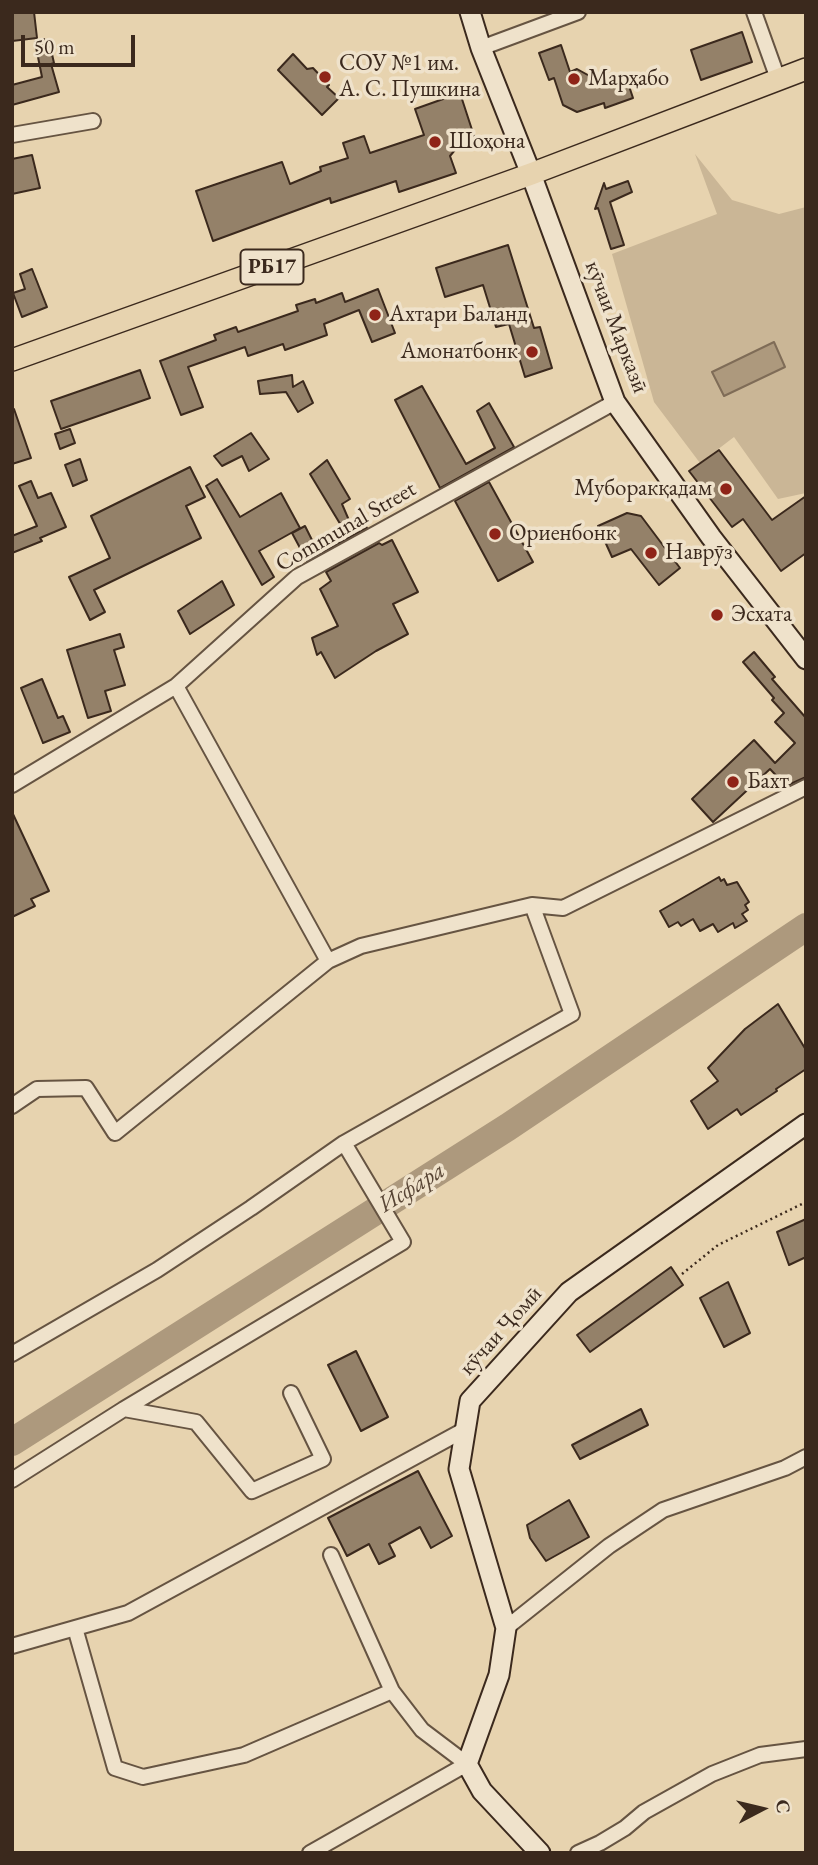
<!DOCTYPE html>
<meta charset="utf-8">
<style>
body{margin:0}
#map{position:relative;width:818px;height:1865px;overflow:hidden;background:#e7d3af;font-family:"EB Garamond",serif}
canvas{display:block}
.frame{position:absolute;inset:0;border:14px solid #3b291d;pointer-events:none}
.north{position:absolute;left:727px;top:1774px;width:70px;height:70px;-webkit-text-stroke:5px #efe2cb;paint-order:stroke;rotate:83deg;font-size:19px;font-weight:700;line-height:28px;text-align:center;color:#3b291d}
.north::after{content:'';display:block;margin:auto;width:24px;height:32px;background:#3b291d;clip-path:polygon(50% 0,100% 100%,50% 72%,0 100%)}
.scale{position:absolute;left:21px;top:35px;width:114px;height:32px;box-sizing:border-box;border:4px solid #3b291d;border-top:0;padding-left:9px;font-size:21px;line-height:24px;white-space:nowrap;color:#3b291d;-webkit-text-stroke:5px #efe2cb;paint-order:stroke}
</style>
<div id="map">
<canvas width="818" height="1865"></canvas>
<div class="frame"></div>
<div class="north">С</div>
<div class="scale">50 m</div>
</div>
<script>
const ctx = document.querySelector('canvas').getContext('2d');
ctx.lineJoin = 'round';
function fillPath(path, color) { ctx.fillStyle = color; ctx.fill(path, 'evenodd'); }
function stroke(path, color, width, dash) { ctx.strokeStyle = color; ctx.lineWidth = width; ctx.lineCap = dash ? 'butt' : 'round'; ctx.setLineDash(dash || []); ctx.stroke(path); }
function drawText(font, color, halo, rows, align = 'center') {
  ctx.font = font + ' "EB Garamond",serif'; ctx.lineWidth = 7; ctx.setLineDash([]); ctx.textBaseline = 'middle'; ctx.strokeStyle = halo; ctx.fillStyle = color; for (const [text, x, y, turn = 0] of rows) {
    ctx.save(); ctx.translate(x, y); ctx.rotate((+turn || 0) * Math.PI / 180); ctx.textAlign = isNaN(turn) ? turn : align; if (halo) ctx.strokeText(text, 0, 0); ctx.fillText(text, 0, 0); ctx.restore();
  }
}
const green = new Path2D(`
 M695 154 732 200 779 214 806 207V493L778 499 734 437 700 463 654 402 612 254 717 214Z`);
const water = new Path2D(`
 M774 342 785 367 724 396 712 372Z`);
const river = new Path2D(`
 M12 1442 508 1127 806 927`);
const building = new Path2D(`
 M12 12H34L37 38 12 41Z
 M742 32 752 62 701 80 691 50Z
 M44 39 45 42 49 41 54 63 51 64 59 92 12 105V85L42 77 35 42Z
 M561 45 570 72 577 69 595 79 606 75 609 83 626 77 633 98 605 108 604 103 577 112 563 105 554 78 549 80 539 53Z
 M293 54 307 69 313 68 329 85 327 87 339 98 322 115 278 70Z
 M460 93 475 139 459 145 450 156 456 173 399 192 396 181 331 203 330 198 213 241 196 191 282 162 290 184 321 171 320 167 348 158 343 143 364 136 370 153 424 135 415 109Z
 M32 155 40 188 12 194V159Z
 M628 181 632 192 610 202 624 245 611 249 598 208 595 209 604 183 606 189Z
 M508 245 534 328 540 327 552 368 525 377 509 324 496 327 483 285 445 297 436 268Z
 M32 269 47 307 22 317 13 293 25 289 20 274Z
 M378 289 395 333 372 342 359 310 324 324 327 335 285 350 283 344 248 356 245 347 188 367 203 407 181 415 160 361 216 340 214 335 236 327 238 332 298 311 296 305 315 299 316 303 342 293 345 302Z
 M140 370 150 398 61 429 51 401Z
 M292 375 293 387 303 381 313 403 298 412 286 392 260 394 258 381Z
 M422 386 466 464 495 448 477 411 489 403 514 447 440 488 395 400Z
 M12 409H14L31 458 12 464Z
 M70 429 75 443 60 449 55 434Z
 M251 433 269 459 249 471 242 456 222 466 214 456Z
 M719 450 772 520 806 496V553L781 571 743 519 732 527 689 471Z
 M80 459 87 480 73 486 65 465Z
 M327 460 350 499 342 504 351 525 359 519 367 528 307 561 292 533 305 526 314 544 342 527 310 474Z
 M190 467 205 497 186 506 201 538 94 590 105 612 90 620 69 577 110 558 91 516Z
 M217 479 240 517 281 493 300 528 259 551 274 577 262 585 206 486Z
 M31 481 38 498 51 493 66 527 40 538 42 541 12 553V536L37 526 19 486Z
 M489 482 533 562 498 581 455 501Z
 M627 513 641 516 680 568 659 585 631 549 612 557 598 526Z
 M392 540 418 592 393 604 408 634 376 651 335 678 321 652 317 655 312 638 338 626 320 589 331 581 326 572 379 543 382 545Z
 M222 581 234 605 190 634 178 611Z
 M120 634 124 647 114 650 125 685 105 691 111 711 88 718 67 650Z
 M754 652 775 677 772 679 806 718V777L786 786 770 769 713 822 692 799 754 740 775 763 795 743 775 722 784 713 772 700 774 698 743 662Z
 M42 679 58 718 63 716 70 732 43 743 21 688Z
 M12 812 49 891 31 899 35 906 12 917Z
 M719 877 721 881 724 879 727 885 737 882 749 902 745 905 748 910 742 914 747 921 735 928 733 923 718 932 713 924 700 931 693 919 681 926 678 922 669 927 660 911Z
 M778 1004 806 1050V1069L776 1089 777 1091 741 1115 737 1109 708 1129 691 1101 718 1081 708 1068 745 1029Z
 M806 1219V1257L789 1265 777 1232Z
 M671 1267 683 1285 590 1352 577 1335Z
 M728 1282 750 1333 724 1347 700 1298Z
 M356 1351 388 1417 361 1431 328 1365Z
 M641 1409 648 1425 580 1459 572 1445Z
 M418 1471 452 1536 431 1548 420 1527 389 1544 395 1556 379 1564 369 1544 347 1556 328 1518Z
 M569 1500 589 1537 546 1561 530 1538 527 1525Z`);
const path = new Path2D(`
 M682 1274 718 1245 806 1202`);
const street = new Path2D(`
 M754 12 778 79
 M481 48 578 12
 M12 135 93 121
 M176 686 328 961
 M12 785 176 686 297 577 615 402
 M12 1106 37 1089 86 1088 115 1133 328 961 361 946 532 905 563 908 806 787
 M344 1143 572 1014 532 905
 M12 1354 157 1270 251 1208 344 1143 403 1242 124 1409 12 1480
 M124 1409 196 1422 252 1491 323 1459 291 1393
 M75 1628 115 1768 143 1777 244 1755 392 1691
 M506 1628 609 1546 663 1510 785 1468 806 1457
 M12 1646 128 1613 466 1429
 M310 1853 467 1764 422 1730 392 1691 331 1555
 M578 1853 600 1843 625 1828 644 1812 712 1774 760 1755 806 1749`);
const secondary = new Path2D(`
 M470 12 481 48 531 174 615 402 711 537 806 659
 M540 1853 482 1791 467 1764 499 1675 506 1628 459 1469 470 1401 569 1292 806 1124`);
const primary = new Path2D(`
 M12 360 531 174 806 69`);
const markers = [
 [325,77,7,"#8f2418"],
 [574,79,7,"#8f2418"],
 [435,142,7,"#8f2418"],
 [375,315,7,"#8f2418"],
 [532,352,7,"#8f2418"],
 [726,489,7,"#8f2418"],
 [495,534,7,"#8f2418"],
 [651,553,7,"#8f2418"],
 [717,615,7,"#8f2418"],
 [733,782,7,"#8f2418"]
];
const shields = [
 [272,267,63]
];
const shieldNames = [
 ["РБ17",272,267]
];
const poiNames = [
 ["СОУ №1 им.",339,64],
 ["А. С. Пушкина",339,90],
 ["Марҳабо",588,79],
 ["Шоҳона",449,142],
 ["Ахтари Баланд",389,315],
 ["Амонатбонк",518,352,"right"],
 ["Муборакқадам",712,489,"right"],
 ["Ориенбонк",509,534],
 ["Наврӯз",665,553],
 ["Эсхата",731,615],
 ["Бахт",747,782]
];
const streetNames = [
 ["кӯчаи Марказӣ",616,327,69],
 ["Communal Street",346,527,-30],
 ["кӯчаи Ҷомӣ",501,1331,-48]
];
const waterNames = [
 ["Исфара",412,1188,-32]
];
fillPath(green, '#cab696');
fillPath(water, '#ad997d');
stroke(water, '#7f6c57', 2);
stroke(river, '#ad997d', 28);
fillPath(building, '#948169');
stroke(building, '#3b291d', 2);
stroke(street, '#665442', 18);
stroke(secondary, '#3b291d', 23);
stroke(primary, '#3b291d', 24);
stroke(path, '#3b291d', 2.5, [2, 3.5]);
stroke(street, '#efe2cb', 14);
stroke(secondary, '#efe2cb', 19);
stroke(primary, '#e7d3af', 21);
for (const [x, y, r, color] of markers) { const dot = new Path2D(); dot.arc(x, y, r, 0, 2 * Math.PI); ctx.fillStyle = color; ctx.fill(dot); stroke(dot, '#efe2cb', 2.5); }
for (const [x, y, w] of shields) { const box = new Path2D(); box.roundRect(x - w / 2, y - 17.5, w, 35, 5); ctx.fillStyle = '#efe2cb'; ctx.fill(box); stroke(box, '#3b291d', 2); }
drawText('bold 21px', '#3b291d', null, shieldNames);
drawText('23px', '#3b291d', '#efe2cb', poiNames, 'left');
drawText('23px', '#3b291d', '#efe2cb', streetNames);
drawText('italic 24px', '#584535', '#efe2cb', waterNames);
</script>
